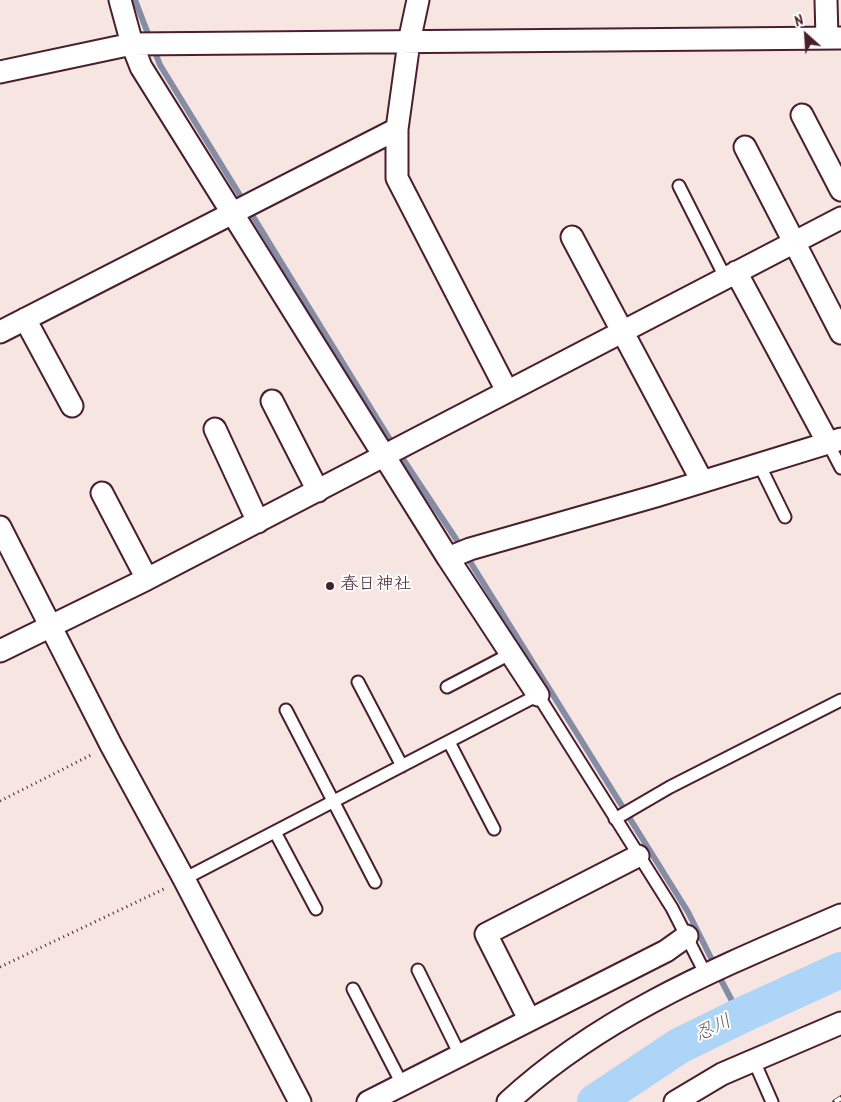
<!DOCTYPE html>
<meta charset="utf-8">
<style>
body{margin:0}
#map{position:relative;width:841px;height:1102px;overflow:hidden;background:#f6e5e0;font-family:Kalam,sans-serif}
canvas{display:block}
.north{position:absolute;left:781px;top:10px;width:50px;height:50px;-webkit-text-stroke:4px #fff;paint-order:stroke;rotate:334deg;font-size:14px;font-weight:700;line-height:20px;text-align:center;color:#4a1f2b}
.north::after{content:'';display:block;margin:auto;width:18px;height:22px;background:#4a1f2b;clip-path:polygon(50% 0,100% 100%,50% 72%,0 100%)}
</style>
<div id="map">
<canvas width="841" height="1102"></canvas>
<div class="north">N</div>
</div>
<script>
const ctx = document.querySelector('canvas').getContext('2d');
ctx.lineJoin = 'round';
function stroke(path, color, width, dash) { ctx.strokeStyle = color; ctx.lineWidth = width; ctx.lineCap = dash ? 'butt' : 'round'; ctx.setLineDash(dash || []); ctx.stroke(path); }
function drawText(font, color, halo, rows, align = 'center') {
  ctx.font = font + ' Kalam,"Klee One",sans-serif'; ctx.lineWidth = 4; ctx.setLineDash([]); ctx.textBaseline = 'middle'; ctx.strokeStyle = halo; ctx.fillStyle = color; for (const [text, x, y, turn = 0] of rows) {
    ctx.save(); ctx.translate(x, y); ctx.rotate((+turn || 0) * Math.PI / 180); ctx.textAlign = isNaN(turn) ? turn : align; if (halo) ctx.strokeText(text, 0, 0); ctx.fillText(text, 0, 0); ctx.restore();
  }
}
const stream = new Path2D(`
 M135 0 160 65 389 438 456 539 688 912 712 960
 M721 980 740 1016`);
const river = new Path2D(`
 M595 1102 679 1046 740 1016 841 970`);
const path = new Path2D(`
 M0 801 93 754
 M0 967 166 888`);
const service = new Path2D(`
 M679 186 725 277
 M828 443 841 468
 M759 464 785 517
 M358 682 402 766
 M447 687 510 654
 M286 710 375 882
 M449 742 494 829
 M615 819 670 787 841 700
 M275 832 316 909
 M184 879 538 695 672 908 705 973
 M418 970 460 1055
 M353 989 402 1084
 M754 1061 772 1102`);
const minor = new Path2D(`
 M120 0 132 44 141 67 448 558 538 695
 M418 0 409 42 397 129V178L507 391
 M826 0 827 38
 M0 72 132 44 841 38
 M802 115 841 190
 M745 147 841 333
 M572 237 702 481
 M736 272 828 443
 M25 319 72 406
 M0 332 397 129
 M272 401 318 491
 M215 429 258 522
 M102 493 147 579
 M0 527 111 745 184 879 300 1102
 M448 558 470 549 656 496 841 439
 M0 651 147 579 841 218
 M529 1019 486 934 638 856
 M368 1102 666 951 687 936
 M508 1102C604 1013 723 966 841 915
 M675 1102 722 1074 841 1023`);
const rail = new Path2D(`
 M835 1102 841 1098`);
const markers = [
 [330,586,5,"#4a1f2b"]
];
const poiNames = [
 ["春日神社",340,586]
];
const waterNames = [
 ["忍川",714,1030,-25]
];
stroke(stream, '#858ca5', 6);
stroke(river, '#acd5f7', 36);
stroke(service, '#4a1f2b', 15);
stroke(minor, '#4a1f2b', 25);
stroke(path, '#4a1f2b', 3, [1, 4]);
stroke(service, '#fff', 11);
stroke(minor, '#fff', 21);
stroke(rail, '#4a1f2b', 5.5);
stroke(rail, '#fff', 4, [11]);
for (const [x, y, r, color] of markers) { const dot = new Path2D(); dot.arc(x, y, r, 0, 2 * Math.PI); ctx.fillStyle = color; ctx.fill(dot); stroke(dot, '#fff', 2); }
drawText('18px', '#4a1f2b', '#fff', poiNames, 'left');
drawText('italic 19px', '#675668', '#fff', waterNames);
</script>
